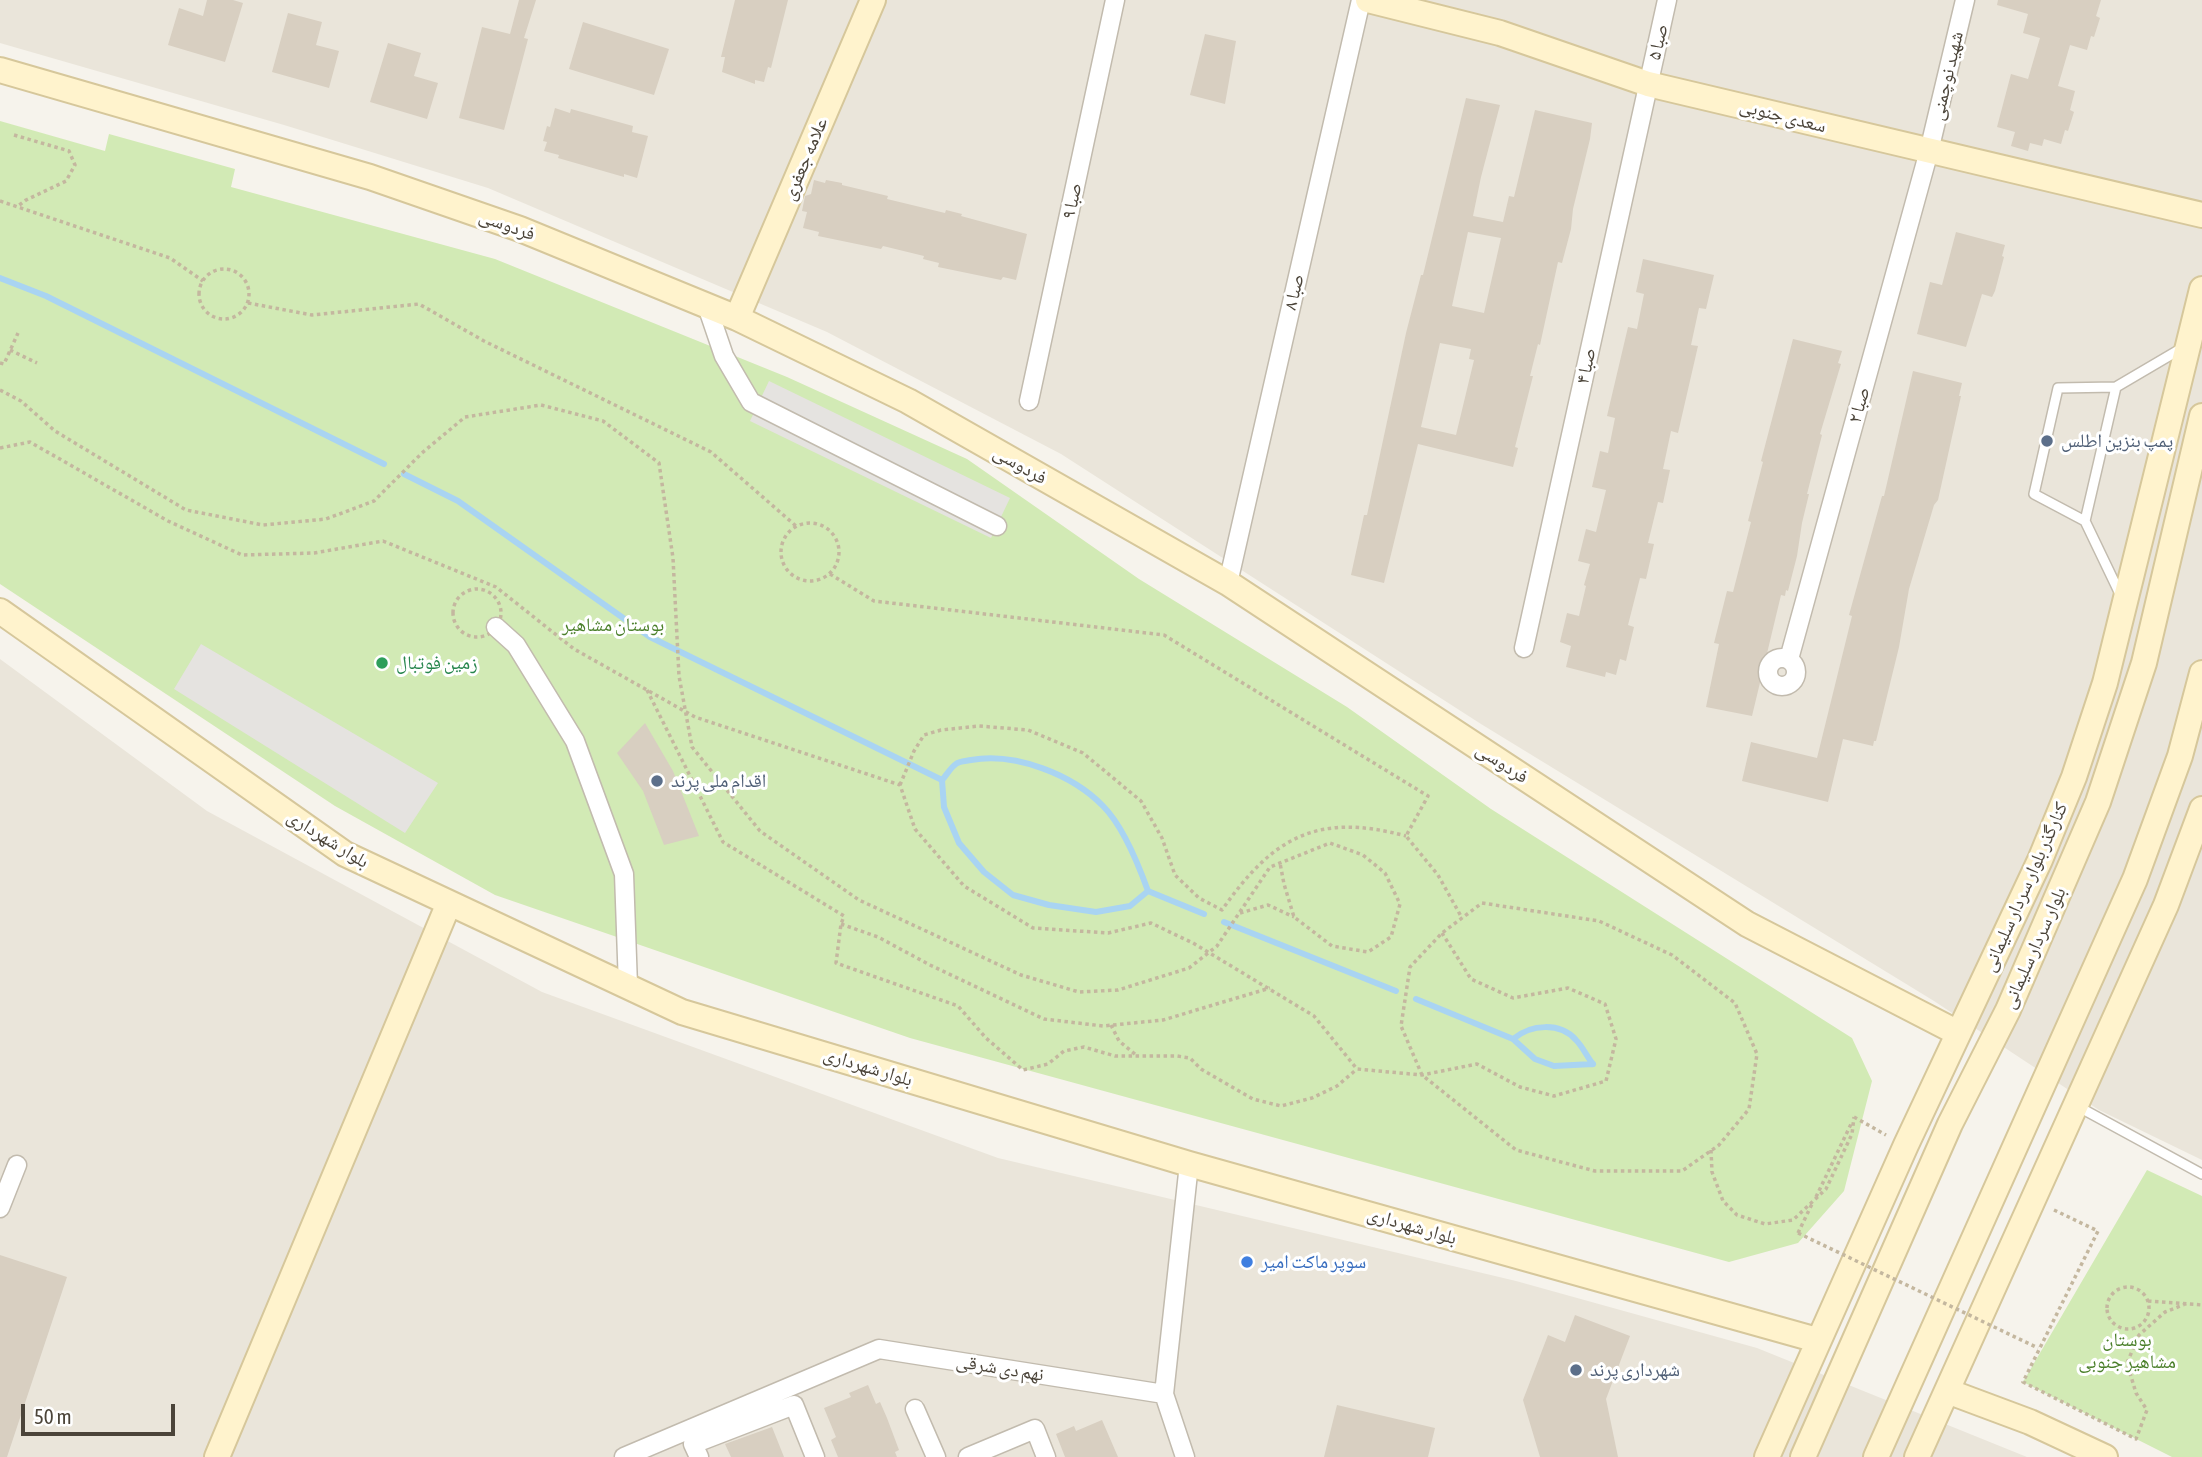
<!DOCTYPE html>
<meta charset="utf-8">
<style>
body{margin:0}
#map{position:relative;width:2202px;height:1457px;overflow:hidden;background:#f6f3ec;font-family:"Asap Condensed",sans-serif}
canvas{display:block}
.scale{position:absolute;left:21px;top:1404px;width:154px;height:32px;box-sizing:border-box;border:4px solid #4b4439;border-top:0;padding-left:9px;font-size:21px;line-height:24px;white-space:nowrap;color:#4b4439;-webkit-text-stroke:5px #fff;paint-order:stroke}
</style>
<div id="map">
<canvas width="2202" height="1457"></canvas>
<div class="scale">50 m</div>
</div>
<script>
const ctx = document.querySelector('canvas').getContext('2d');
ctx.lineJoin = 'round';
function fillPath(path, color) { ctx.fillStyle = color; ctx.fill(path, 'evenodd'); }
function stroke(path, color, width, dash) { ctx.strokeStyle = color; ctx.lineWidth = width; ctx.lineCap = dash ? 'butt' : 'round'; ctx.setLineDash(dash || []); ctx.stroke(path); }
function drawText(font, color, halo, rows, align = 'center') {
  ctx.font = font + ' "Asap Condensed","Noto Naskh Arabic",sans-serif'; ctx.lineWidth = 6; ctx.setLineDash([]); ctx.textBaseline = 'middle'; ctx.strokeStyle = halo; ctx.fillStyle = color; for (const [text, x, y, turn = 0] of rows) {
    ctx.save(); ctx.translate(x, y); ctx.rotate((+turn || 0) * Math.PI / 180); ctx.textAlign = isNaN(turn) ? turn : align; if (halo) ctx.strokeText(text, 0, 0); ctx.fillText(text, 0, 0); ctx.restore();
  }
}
const residential = new Path2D(`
 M0 0H2202V1160L2099 1110 1934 1001 1481 724 1061 454 827 332 488 188 284 125 0 43Z
 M0 659 207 811 542 992 998 1158 1516 1281 1757 1348 2027 1457H0Z`);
const green = new Path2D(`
 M0 121 105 151 109 134 235 169 231 187 495 259 787 377 967 459 1139 579 1347 707 1491 809 1852 1038 1872 1081 1844 1191 1798 1243 1729 1262 910 1038 495 895 335 806 0 584Z
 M2147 1170 2202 1196V1457H2172L2023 1382Z`);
const parking = new Path2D(`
 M769 381 1010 498 991 538 750 421Z
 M201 644 438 783 405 833 174 689Z`);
const stream = new Path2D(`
 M0 278 46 296 384 464
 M404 474 458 501 650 637 942 780C946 776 951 767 956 764 959 761 967 761 971 760 1016 752 1073 775 1103 806 1123 826 1139 866 1148 891L1204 914
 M942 780 944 807 959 843 984 872 1013 895 1049 905 1096 912 1130 906 1148 891
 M1224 922 1396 991
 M1416 999 1513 1039 1535 1059 1554 1066 1593 1064
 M1513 1039C1531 1024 1560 1022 1576 1040 1583 1047 1587 1057 1593 1064`);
const building = new Path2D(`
 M207 0H233L243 3 225 62 168 45 179 8 203 16Z
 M519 0H536L524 38 528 39 504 130 459 118 482 27 510 34Z
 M735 0H788L771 68 768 67 764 82 755 80V84L722 72 725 57H721Z
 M1998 0H2101L2096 16 2100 18 2094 37 2091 36 2087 50 2070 45 2058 86 2075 91 2070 110 2074 112 2068 131 2065 130 2061 144 2044 139 2042 146 2030 143 2028 151 2011 146 2015 132 1997 127 2011 74 2028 79 2040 38 2023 33 2028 14 1997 5Z
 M288 13 322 22 316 45 339 51 329 88 272 72Z
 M583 22 669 49 654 95 569 69Z
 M1205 34 1236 41 1225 104 1190 95Z
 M388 43 421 53 414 76 438 83 427 119 370 102Z
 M1466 98 1500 105 1481 177 1473 216 1503 222 1509 196 1514 197 1535 110 1592 123 1590 139 1573 209 1571 229 1562 263 1558 262 1540 345 1538 344 1530 376H1533L1515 447 1518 448 1513 467 1418 444 1384 583 1351 575 1364 515H1367L1406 333 1421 275H1423ZM1468 232 1501 238 1484 313 1452 306ZM1440 343 1471 349 1469 359 1474 360 1456 435 1421 427Z
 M555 108 570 113 571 109 633 126 632 132 648 136 637 178 624 174V177L558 158 559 155 544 151 547 142 543 141 547 126 550 127Z
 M814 180 825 183 826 180 842 183V185L888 196 887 199 945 213 946 210 962 214 961 216 1027 234 1016 280 1003 277 1001 280 938 267 939 263 923 259 924 256 883 246 881 249 818 236 819 232 803 228 807 212 802 211 805 196 811 194Z
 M1956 232 2005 245 2002 256 2004 257 1995 291 1992 297 1982 294 1966 347 1917 334 1930 282 1942 285Z
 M1643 259 1714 275 1706 309 1699 308 1691 345 1698 346 1678 433 1671 431 1663 469 1670 470 1663 503 1658 502 1648 543 1654 544 1646 579 1640 578 1628 625 1634 627 1626 661 1620 659 1616 675 1606 672 1605 677 1566 667 1571 646 1560 642 1567 613 1579 616 1586 586 1584 585 1590 564 1578 561 1586 529 1596 532 1606 490 1592 487 1600 451 1608 453 1615 418 1607 416 1628 327 1637 329 1644 294 1636 292Z
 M1793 339 1842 351 1838 363 1841 364 1820 434 1822 435 1807 494H1809L1802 523 1797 556 1788 591 1786 590 1785 596 1781 595 1752 716 1706 707 1719 644 1714 643 1727 591 1733 592 1751 522 1748 521 1763 462 1761 461Z
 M1913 371 1962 383 1959 396H1961L1938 500 1934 505 1909 589 1899 647 1876 741H1874L1873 746 1843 739 1828 802 1742 781 1751 742 1817 758 1852 616 1849 615 1882 496H1884Z
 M645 723 673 771 699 836 664 845 643 791 617 753Z
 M0 1255 67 1277 7 1457H0Z
 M1575 1315 1630 1336 1606 1399 1618 1457H1540L1523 1400 1548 1335 1565 1342Z
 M868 1385 876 1404 880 1402 887 1418 899 1450 895 1452 897 1457H838L831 1440 836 1437 824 1408 851 1397 849 1393Z
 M1337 1405 1435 1428 1428 1457H1324Z
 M1102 1420 1118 1457H1065L1056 1434 1074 1426 1076 1431Z
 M772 1427 784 1457H731L725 1444Z`);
const path = new Path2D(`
 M14 135 69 151 75 165 66 181 26 200 18 206
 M0 201 170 258 203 281
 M199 294a25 25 0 1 1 50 0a25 25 0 1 1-50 0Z
 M248 303 312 315 419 304 484 341 711 452 796 526
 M10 350 37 363
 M0 363 4 364 18 333
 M0 390 21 401 55 431 186 510 263 525 326 519 374 501 422 453 465 417 541 405 603 421 659 463 673 558 679 676 692 747 760 831 859 900 1021 975 1079 992 1118 990 1189 968 1217 946 1270 867 1330 843 1363 855 1385 873 1400 904 1391 937 1368 952 1332 946 1294 917 1284 884 1280 863
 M0 448 30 442 168 521 242 555 314 553 383 541 496 587 574 649 695 717 900 785 915 829 964 886 1033 928 1108 933 1151 923 1193 943 1314 1016 1357 1069 1422 1075 1477 1064 1520 1087 1554 1096 1606 1081 1616 1039 1605 1004 1568 988 1513 998 1471 979 1442 933
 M781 552a29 29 0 1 1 58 0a29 29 0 1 1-58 0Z
 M830 574 874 601 1164 635 1428 796 1406 836 1438 875 1462 918
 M453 613a24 24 0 1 1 48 0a24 24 0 1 1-48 0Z
 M647 690 723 842 844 916 841 924 836 963 958 1006 986 1038 1023 1070 1048 1064 1064 1051 1084 1047 1115 1056H1177L1190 1058 1201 1069 1253 1099 1281 1106 1312 1098 1337 1086 1357 1069
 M900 785 914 751 924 735 941 730 979 726 1028 730 1083 753 1141 801 1162 838 1175 875 1199 898 1222 910C1273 837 1317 812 1406 836
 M1482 903 1599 921 1672 955 1735 1003 1757 1054 1749 1109 1719 1145 1682 1171H1595L1516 1150 1422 1075 1401 1026 1410 967 1442 933Z
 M1240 913 1268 905 1294 917
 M841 924 878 937 930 965 1044 1019 1103 1026 1163 1020 1270 988
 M1111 1025 1119 1041 1136 1055
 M1854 1117 1886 1135
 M1711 1150 1712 1172 1723 1201 1737 1215 1765 1224 1793 1220 1826 1189 1852 1134 1854 1117
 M1816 1197 1852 1122
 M2054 1210 2098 1231 2023 1382 2136 1439 2147 1410 2136 1393 2127 1363 2139 1335 2165 1312 2188 1303
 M1798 1233 1812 1204
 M2107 1308a21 21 0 1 1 42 0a21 21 0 1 1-42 0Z
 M2148 1301 2202 1305`);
const lane = new Path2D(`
 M2085 521 2034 494 2058 388 2116 387
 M2120 594 2085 521 2116 387 2184 347
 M2077 1106 2202 1174`);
const street = new Path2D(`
 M707 306 724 356 751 402 997 526
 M1029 401 1115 0
 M1228 583 1361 0
 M496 627 516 645 575 741 624 874 628 986
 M1524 648 1667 0
 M1768 672a14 14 0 1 1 28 0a14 14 0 1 1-28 0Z
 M1789 659 1929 151 1965 0
 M0 1208 17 1165
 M1164 1394 1185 1457
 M915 1409 936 1457
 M624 1457 879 1349 1164 1394 1189 1164
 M699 1457 693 1444 794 1405 815 1457
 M968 1457 1035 1429 1046 1457`);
const secondary = new Path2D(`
 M1368 0 1500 33 1648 84 2202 215
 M0 70 370 177 520 229 737 318 908 401 1228 583 1747 924 1958 1033
 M737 318 873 0
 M0 611 345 854 682 1012 1189 1164 1817 1340
 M1947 1391 2030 1422 2105 1457
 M217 1457 449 903
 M1767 1457 1906 1145 2040 860 2074 777 2105 683 2202 289
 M1803 1457 1950 1124 2008 1010 2098 802 2144 663 2202 416
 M1876 1457 2135 879 2180 756 2202 673
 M1917 1457 2166 905 2202 809`);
const pathBridge = new Path2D(`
 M1798 1233 2038 1348`);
const markers = [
 [2047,441,7,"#5c6f8a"],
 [382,663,7,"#2e9e5b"],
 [657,781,7,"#5c6f8a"],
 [1247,1262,7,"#3f7fe0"],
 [1576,1370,7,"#5c6f8a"]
];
const streetNames = [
 ["صبا ۵",1658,42,-77],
 ["شهید نوچمنی",1947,76,-77],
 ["سعدی جنوبی",1783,116,14],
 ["علامه جعفری",805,159,-67],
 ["صبا ۹",1072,201,-78],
 ["فردوسی",507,225,20],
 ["صبا ۸",1294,292,-77],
 ["صبا ۴",1586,366,-78],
 ["صبا ۲",1859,405,-75],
 ["فردوسی",1020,465,30],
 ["فردوسی",1502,763,33],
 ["بلوار شهرداری",328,839,32],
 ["کنارگذر بلوار سردار سلیمانی",2025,887,-66],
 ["بلوار سردار سلیمانی",2034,948,-66],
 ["بلوار شهرداری",868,1067,17],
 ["بلوار شهرداری",1412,1226,16],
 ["نهم دی شرقی",1000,1368,9]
];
const serviceNames = [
 ["پمپ بنزین اطلس",2061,441],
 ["اقدام ملی پرند",671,781],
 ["شهرداری پرند",1590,1370]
];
const parkNames = [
 ["بوستان مشاهیر",613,625],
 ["بوستان",2127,1340],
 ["مشاهیر جنوبی",2127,1362]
];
const leisureNames = [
 ["زمین فوتبال",396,663]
];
const shopNames = [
 ["سوپر ماکت امیر",1261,1262]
];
fillPath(residential, '#eae5da');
fillPath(green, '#d2eab5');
fillPath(parking, '#e5e3e0');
stroke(stream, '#a9d4f2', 6);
fillPath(building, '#d8cfc1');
stroke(lane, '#c2bbae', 12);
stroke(street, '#c2bbae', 21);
stroke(secondary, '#d6c79b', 28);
stroke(path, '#c4b79f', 3.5, [3.5, 3.5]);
stroke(lane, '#fff', 9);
stroke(street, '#fff', 18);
stroke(secondary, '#fff3cd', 24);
stroke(pathBridge, '#c4b79f', 3.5, [3.5, 3.5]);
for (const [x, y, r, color] of markers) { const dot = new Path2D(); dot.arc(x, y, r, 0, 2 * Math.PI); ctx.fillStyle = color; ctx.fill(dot); stroke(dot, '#fff', 2.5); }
drawText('19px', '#4b4439', '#fff', streetNames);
drawText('19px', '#4e5e75', '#fff', serviceNames, 'left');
drawText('19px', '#4a7f2a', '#fff', parkNames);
drawText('19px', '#27864d', '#fff', leisureNames, 'left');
drawText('19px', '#366cbe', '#fff', shopNames, 'left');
</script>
